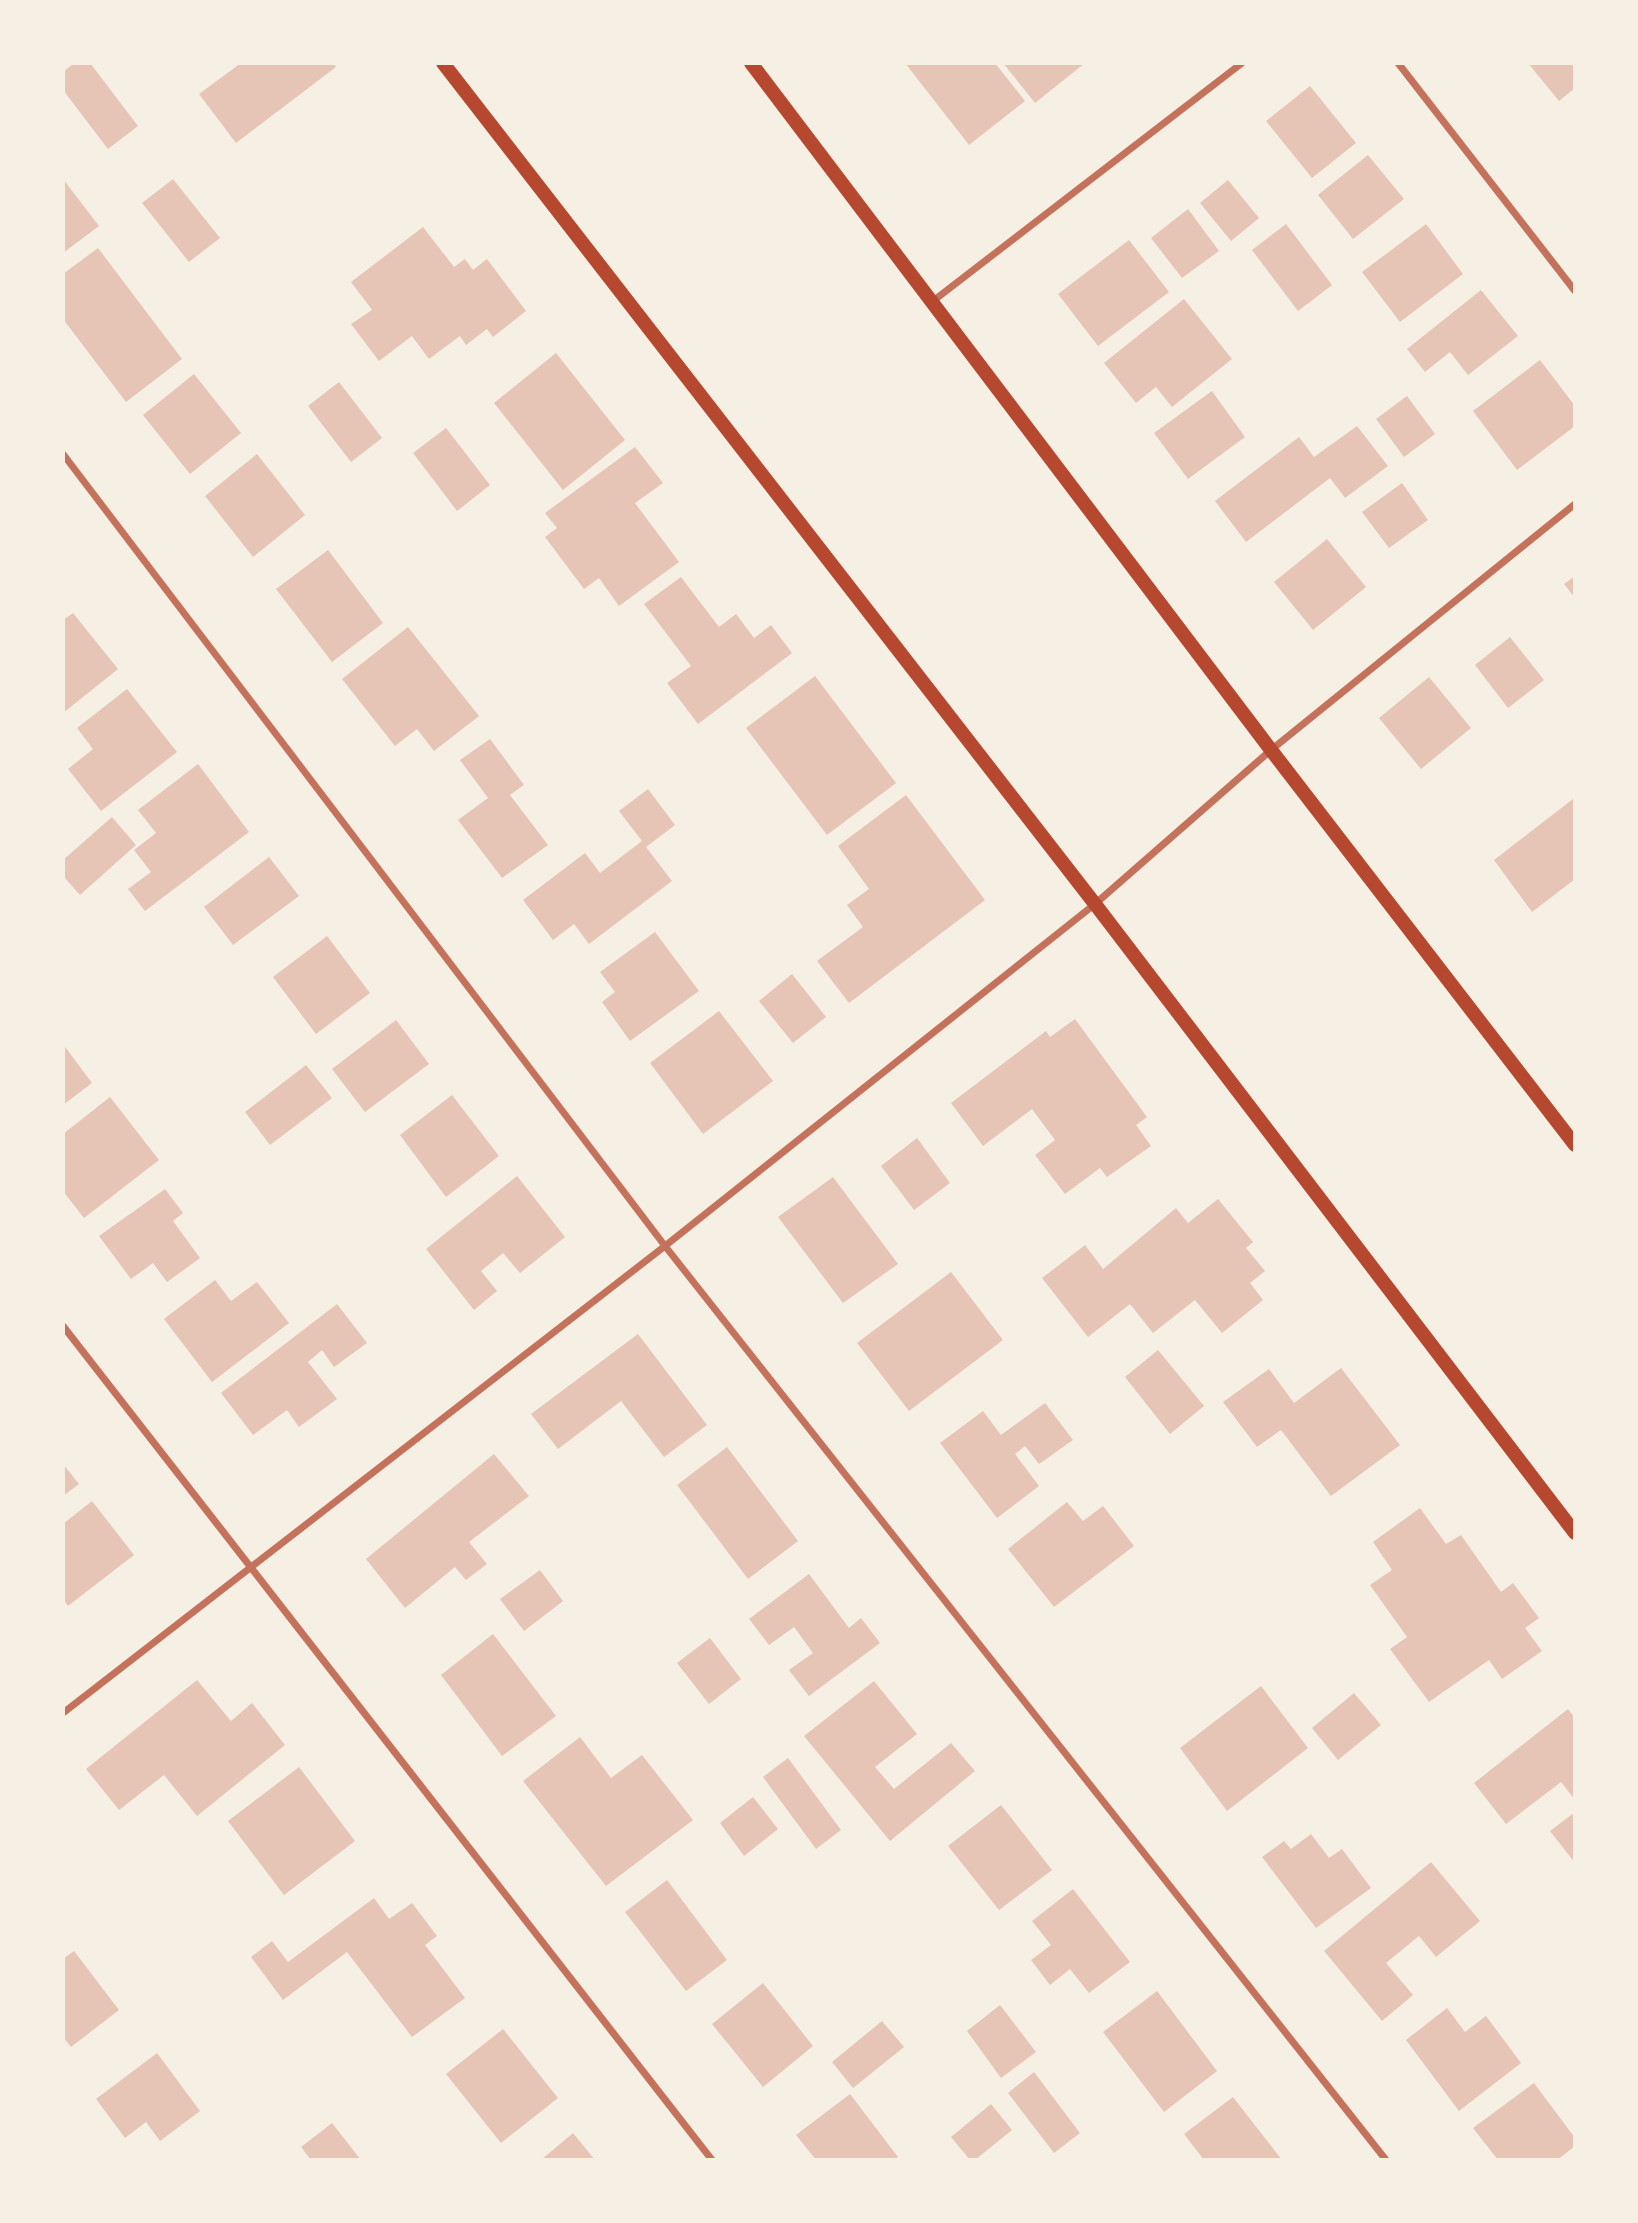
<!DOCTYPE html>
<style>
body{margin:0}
#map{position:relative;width:1638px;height:2223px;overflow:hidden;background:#f6efe4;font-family:"DM Sans",sans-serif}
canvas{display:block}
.frame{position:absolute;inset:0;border:65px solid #f6efe4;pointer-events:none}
</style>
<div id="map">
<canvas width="1638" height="2223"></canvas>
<div class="frame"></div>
</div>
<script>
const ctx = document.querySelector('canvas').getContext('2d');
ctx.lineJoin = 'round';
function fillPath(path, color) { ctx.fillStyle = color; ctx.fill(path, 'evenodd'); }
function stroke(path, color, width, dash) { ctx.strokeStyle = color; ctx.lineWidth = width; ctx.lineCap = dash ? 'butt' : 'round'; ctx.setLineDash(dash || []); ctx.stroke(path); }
const building = new Path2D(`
 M74 63H90L138 126 108 149 63 90V72Z
 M241 63H333L336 67 236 143 199 94Z
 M905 63H995L1025 101 969 145Z
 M1003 63H1085L1035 103Z
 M1528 63H1575V88L1559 101Z
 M1310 86 1356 143 1312 178 1266 121Z
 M1368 155 1404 199 1353 239 1318 195Z
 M63 179 99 226 63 253Z
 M173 179 220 238 189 262 142 203Z
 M1228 180 1259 218 1231 241 1200 203Z
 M1188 209 1219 251 1182 278 1151 238Z
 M1286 224 1332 285 1298 311 1252 250Z
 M1426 224 1463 274 1400 322 1362 272Z
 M423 227 454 267 465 259 473 270 487 259 526 311 493 337 487 329 466 345 460 336 429 359 412 336 379 361 351 324 372 310 351 282Z
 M1129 240 1169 292 1098 346 1058 294Z
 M98 248 182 359 126 402 63 319V274Z
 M1481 290 1518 336 1468 375 1450 352 1425 372 1407 349Z
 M1184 299 1232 359 1172 407 1156 387 1136 403 1104 363Z
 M556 353 625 440 563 490 494 403Z
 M1540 360 1575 406V426L1517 470 1473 411Z
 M194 374 241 433 190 474 143 415Z
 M339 382 382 438 351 462 308 406Z
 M1212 391 1245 437 1188 479 1154 433Z
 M1407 396 1435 434 1404 457 1376 419Z
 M1357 426 1388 466 1345 498 1330 478 1246 542 1215 501 1299 437 1314 457Z
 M446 428 490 485 457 511 413 453Z
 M635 447 663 483 635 503 679 562 619 606 599 578 584 589 545 537 557 528 545 513Z
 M257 454 305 515 253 557 205 496Z
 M1402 483 1428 520 1389 548 1362 512Z
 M1327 539 1366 587 1313 630 1274 582Z
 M328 550 383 623 332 662 276 589Z
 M1575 576V598L1564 584Z
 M681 577 719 627 736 614 754 638 771 625 792 653 698 724 667 683 691 666 644 604Z
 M73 613 118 669 63 713V620Z
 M408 627 479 716 434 751 417 729 395 746 342 679Z
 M1510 637 1544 680 1508 708 1475 665Z
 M815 676 896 783 827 835 746 728Z
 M1429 677 1471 728 1421 769 1379 718Z
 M127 689 177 752 101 811 68 769 93 749 77 728Z
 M490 739 524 785 510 795 548 845 502 878 458 820 488 798 460 760Z
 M198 764 249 832 145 911 128 889 151 872 134 850 156 833 138 810Z
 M648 789 675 825 646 847 672 881 589 944 574 924 553 940 523 900 585 853 600 873 642 841 619 811Z
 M906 795 985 900 849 1003 817 961 863 927 847 905 869 889 838 846Z
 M1573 799 1575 879 1532 912 1494 860Z
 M112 817 136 845 80 895 63 876V860Z
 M269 857 299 896 233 945 204 907Z
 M655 932 699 991 630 1041 602 1002 615 992 600 972Z
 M327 936 370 993 316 1034 273 977Z
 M792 974 826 1017 793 1043 759 1001Z
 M719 1011 773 1081 703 1134 650 1063Z
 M1075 1019 1147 1117 1136 1125 1151 1146 1107 1177 1100 1168 1065 1194 1035 1155 1055 1140 1032 1109 983 1146 951 1103 1046 1031 1050 1037Z
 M396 1020 429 1064 365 1112 332 1069Z
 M63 1044 92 1083 63 1105Z
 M306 1065 332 1098 270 1145 245 1112Z
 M452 1095 499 1156 446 1197 400 1135Z
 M110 1097 159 1160 84 1218 63 1191V1134Z
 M917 1138 950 1183 914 1210 881 1166Z
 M517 1176 565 1237 520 1273 503 1253 481 1271 497 1291 474 1310 426 1249Z
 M833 1177 898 1264 843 1303 778 1217Z
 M165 1189 183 1213 173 1221 200 1258 167 1282 153 1263 131 1279 99 1236Z
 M1218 1199 1253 1242 1246 1248 1265 1271 1250 1283 1263 1300 1222 1333 1195 1300 1153 1333 1130 1304 1088 1337 1042 1278 1085 1245 1103 1269 1176 1208 1188 1223Z
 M951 1272 1003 1340 909 1411 857 1343Z
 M215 1280 231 1301 257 1282 289 1323 212 1382 164 1319Z
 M337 1304 367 1343 334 1367 322 1350 308 1362 337 1399 299 1427 287 1410 253 1435 221 1393Z
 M638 1334 707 1425 664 1457 621 1401 558 1449 531 1414Z
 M1158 1350 1204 1406 1170 1434 1125 1377Z
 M1341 1368 1400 1445 1331 1496 1281 1430 1257 1447 1223 1402 1269 1369 1294 1403Z
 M1045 1403 1073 1440 1039 1464 1025 1446 1015 1454 1039 1486 997 1518 940 1443 983 1411 1001 1435Z
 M727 1447 798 1541 748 1579 677 1485Z
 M494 1454 529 1496 469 1542 487 1564 466 1580 455 1567 405 1608 366 1559Z
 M63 1464 79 1484 63 1496Z
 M92 1501 134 1555 68 1606 63 1599V1524Z
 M1067 1502 1083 1521 1103 1506 1134 1546 1054 1607 1008 1549Z
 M1420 1508 1446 1544 1461 1535 1501 1592 1513 1583 1539 1618 1525 1628 1542 1651 1502 1679 1489 1660 1429 1702 1390 1649 1407 1637 1370 1585 1392 1570 1373 1542Z
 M540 1570 563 1601 524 1631 500 1599Z
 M809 1574 849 1628 861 1618 880 1643 809 1696 789 1670 813 1653 794 1627 769 1645 749 1619Z
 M493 1634 556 1716 502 1756 441 1675Z
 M710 1638 741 1679 709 1704 677 1663Z
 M197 1680 231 1721 252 1703 285 1745 197 1816 164 1775 119 1810 86 1769Z
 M874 1681 917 1734 875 1767 894 1789 951 1743 975 1771 890 1841 804 1736Z
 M1261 1686 1308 1748 1227 1811 1180 1748Z
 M1354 1693 1381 1725 1338 1760 1312 1728Z
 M1568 1709 1575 1718V1800L1561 1782 1506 1824 1474 1783Z
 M580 1737 611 1778 642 1755 693 1820 606 1886 523 1781Z
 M788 1758 841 1830 816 1849 763 1777Z
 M299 1767 355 1841 284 1895 228 1821Z
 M753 1797 778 1829 744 1856 720 1823Z
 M1001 1805 1052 1870 999 1910 948 1846Z
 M1575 1812V1863L1550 1831Z
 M1311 1834 1329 1858 1342 1849 1371 1888 1316 1928 1262 1857 1284 1841 1291 1849Z
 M1431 1862 1480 1921 1436 1957 1419 1936 1386 1963 1413 1995 1382 2021 1324 1951Z
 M667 1880 727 1960 686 1991 625 1912Z
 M1073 1889 1130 1962 1089 1993 1070 1969 1050 1985 1031 1960 1051 1945 1032 1921Z
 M374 1898 389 1919 412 1903 437 1936 425 1945 465 1998 412 2037 347 1952 283 2000 251 1957 272 1941 288 1962Z
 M74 1951 119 2010 71 2047 63 2037V1959Z
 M763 1983 813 2046 763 2087 712 2024Z
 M1157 1991 1217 2071 1164 2112 1103 2032Z
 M1000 2005 1036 2052 1001 2078 967 2031Z
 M1447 2008 1465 2032 1486 2016 1521 2063 1459 2111 1406 2040Z
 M882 2021 904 2047 853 2088 832 2062Z
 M503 2029 558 2098 501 2143 446 2074Z
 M157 2053 200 2111 160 2141 146 2122 125 2138 96 2099Z
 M1034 2072 1080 2133 1054 2153 1008 2093Z
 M1534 2083 1575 2138V2146L1557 2160H1498L1473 2128Z
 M850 2094 898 2157 893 2160H816L796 2135Z
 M1233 2097 1282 2160H1204L1184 2134Z
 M991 2104 1012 2130 975 2160H970L951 2137Z
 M332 2123 361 2160H311L301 2147Z
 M573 2133 595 2160H541Z`);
const minor = new Path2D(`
 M1398 63 1575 291
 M933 301 1242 63
 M63 454 665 1246 1386 2160
 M63 1326 712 2160
 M63 1713 665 1246 1095 904 1271 750 1575 504`);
const secondary = new Path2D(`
 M443 63 1095 904 1575 1533
 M751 63 1271 750 1575 1145`);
fillPath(building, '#e6c5b7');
stroke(minor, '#c5725c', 7);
stroke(secondary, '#b5482f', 14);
</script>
